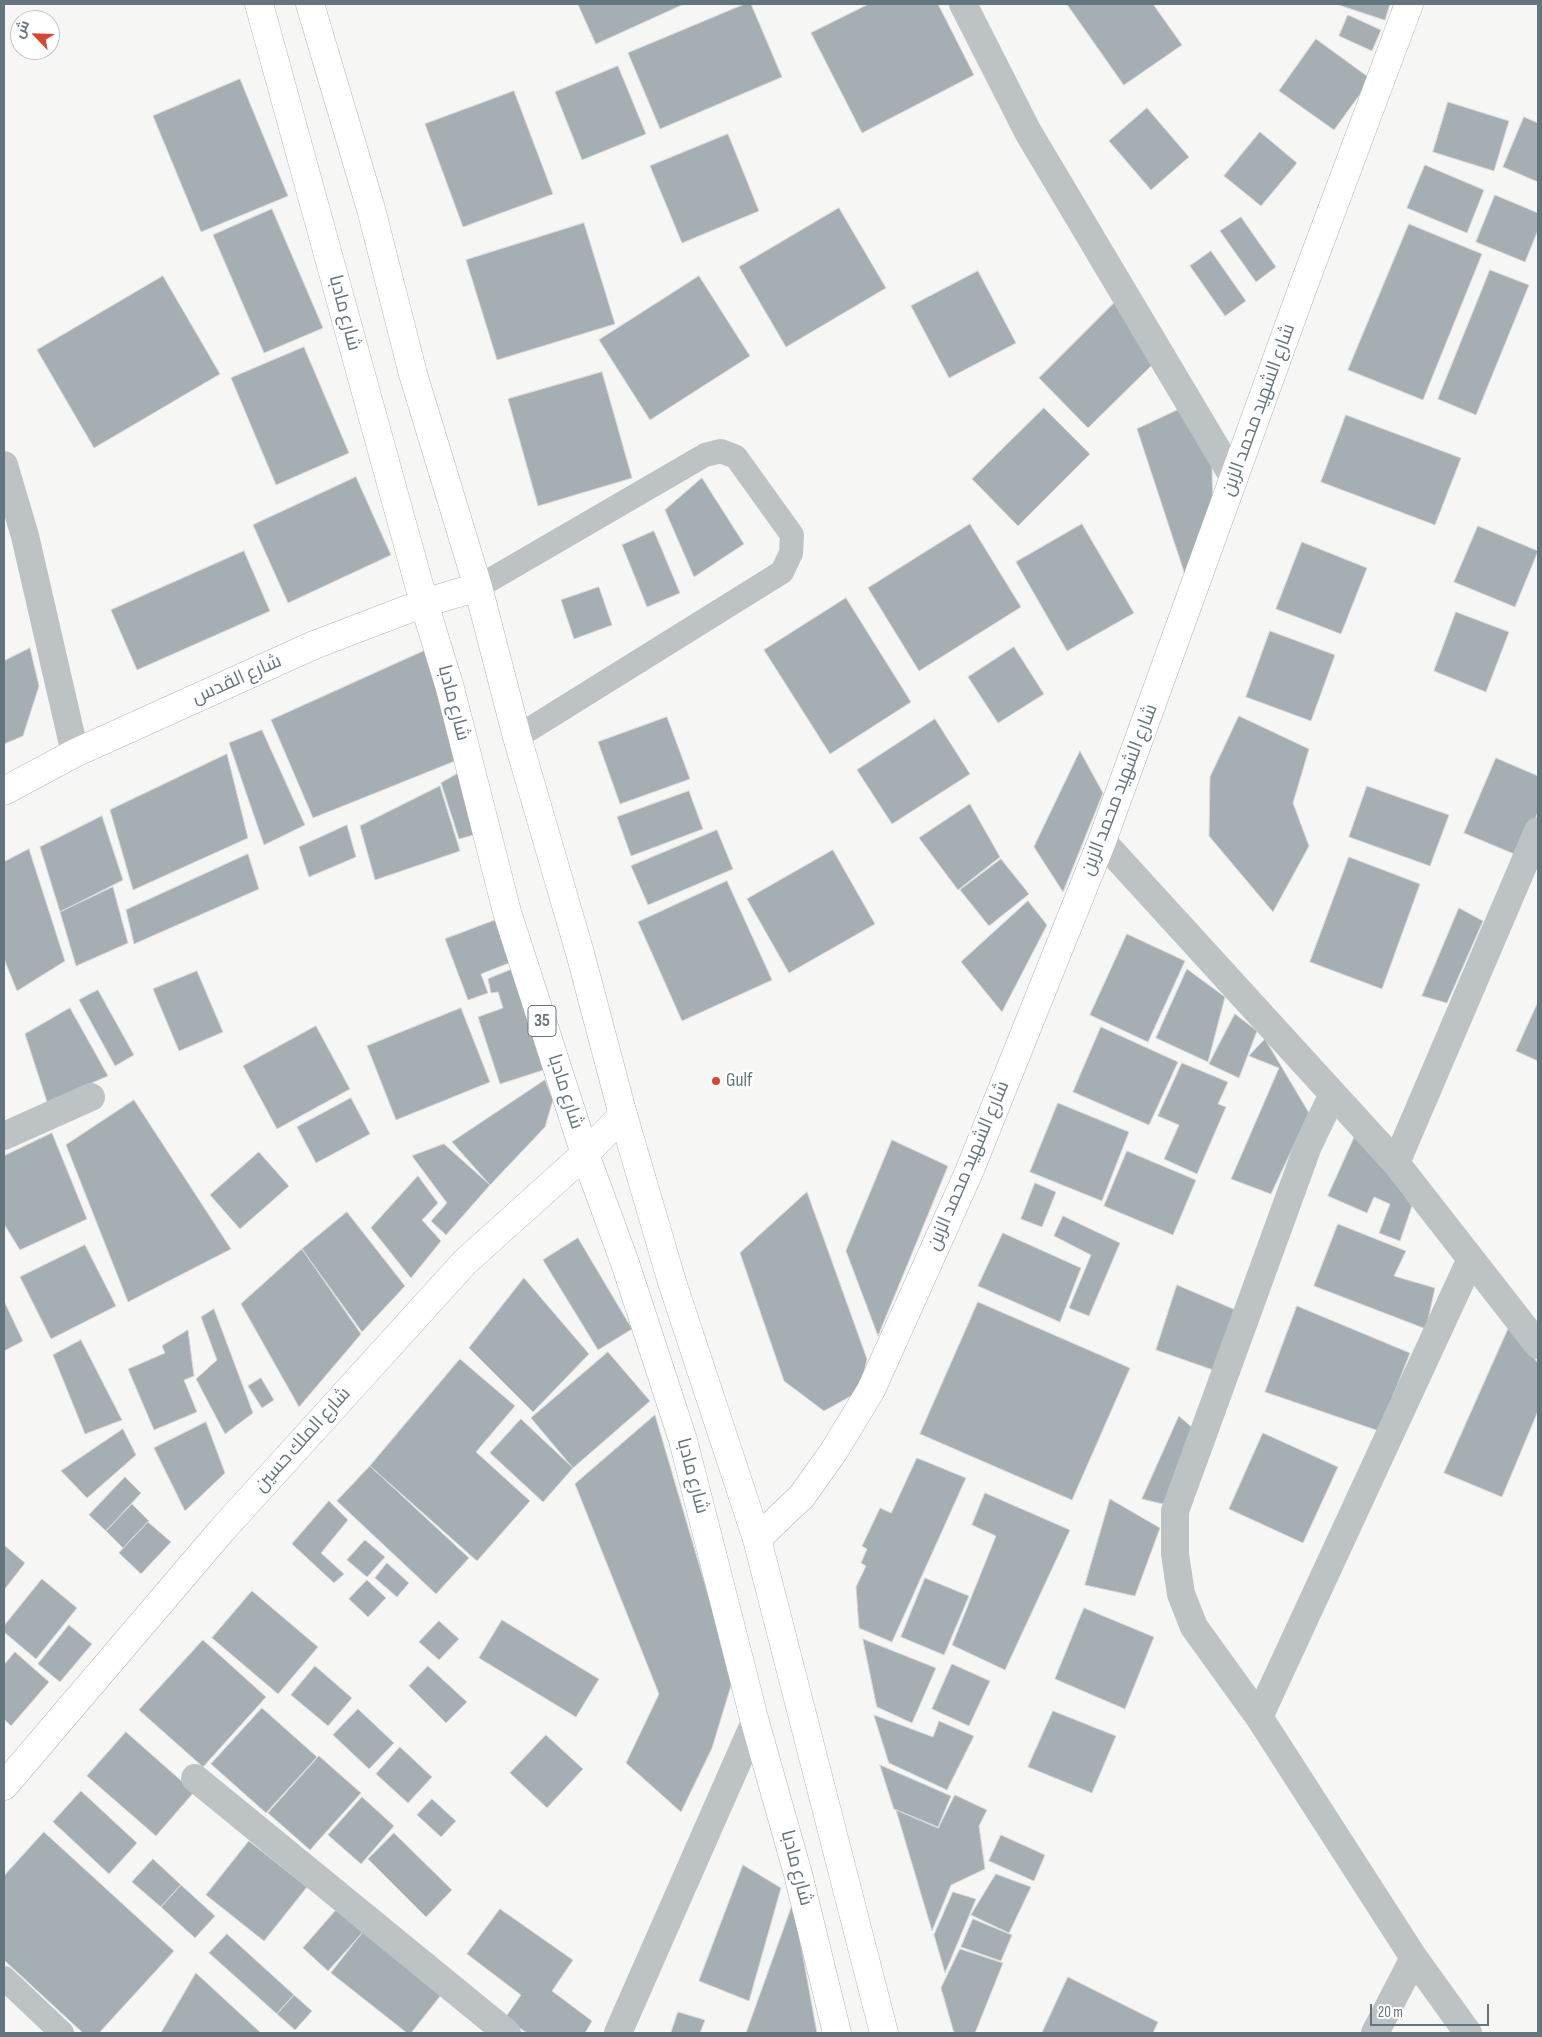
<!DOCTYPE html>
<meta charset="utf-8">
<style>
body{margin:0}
#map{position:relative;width:1542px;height:2037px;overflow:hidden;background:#f6f6f4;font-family:"Sofia Sans Condensed",Cairo,sans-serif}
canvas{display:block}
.frame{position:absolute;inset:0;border:5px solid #63757d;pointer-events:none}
.north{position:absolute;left:10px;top:10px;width:50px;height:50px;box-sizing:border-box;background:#fff;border:1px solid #c1c8cb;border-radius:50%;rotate:294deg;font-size:14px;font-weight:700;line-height:20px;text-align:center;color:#63757d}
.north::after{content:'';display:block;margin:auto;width:18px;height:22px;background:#d84532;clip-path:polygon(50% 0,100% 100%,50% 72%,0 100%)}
.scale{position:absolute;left:1370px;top:2004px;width:119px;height:22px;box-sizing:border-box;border:2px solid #63757d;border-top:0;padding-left:6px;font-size:15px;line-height:18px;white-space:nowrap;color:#63757d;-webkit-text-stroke:4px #fff;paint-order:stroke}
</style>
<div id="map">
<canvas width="1542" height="2037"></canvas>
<div class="frame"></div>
<div class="north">ش</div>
<div class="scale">20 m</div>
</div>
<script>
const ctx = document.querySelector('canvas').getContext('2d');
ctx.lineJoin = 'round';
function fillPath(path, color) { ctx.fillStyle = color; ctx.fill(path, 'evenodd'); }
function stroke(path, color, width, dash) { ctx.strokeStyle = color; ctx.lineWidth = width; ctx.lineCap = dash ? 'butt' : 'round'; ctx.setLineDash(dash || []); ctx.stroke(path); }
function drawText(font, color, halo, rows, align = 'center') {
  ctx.font = font + ' "Sofia Sans Condensed",Cairo,sans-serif'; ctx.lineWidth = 5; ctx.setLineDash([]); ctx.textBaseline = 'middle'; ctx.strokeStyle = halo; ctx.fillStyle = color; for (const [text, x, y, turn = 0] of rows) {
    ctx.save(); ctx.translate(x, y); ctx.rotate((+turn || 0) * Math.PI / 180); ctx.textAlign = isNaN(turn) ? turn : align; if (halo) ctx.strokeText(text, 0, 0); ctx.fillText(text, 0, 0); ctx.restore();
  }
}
const building = new Path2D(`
 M578 4H684L596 44Z
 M745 4H751L782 77 660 129 628 53Z
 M869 4H938L974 75 862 133 811 33Z
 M1067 4H1153L1182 45 1124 85Z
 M1336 4H1390L1385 20Z
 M1348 15 1381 30 1372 51 1339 36Z
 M1316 39 1371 79 1334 130 1279 91Z
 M618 66 646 134 582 160 555 92Z
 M240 79 288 196 201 232 153 116Z
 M514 91 553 194 463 227 425 124Z
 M1448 102 1509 121 1494 171 1433 152Z
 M1147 108 1189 157 1151 190 1109 141Z
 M1524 117 1538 123V182L1503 167Z
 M1260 132 1297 163 1261 206 1224 176Z
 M728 134 759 211 682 243 650 166Z
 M1425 165 1484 190 1467 233 1407 208Z
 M1495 195 1538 213V230L1525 262 1476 242Z
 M839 208 886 288 786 347 739 267Z
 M272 209 323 328 264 353 213 235Z
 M1241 217 1276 267 1256 282 1220 231Z
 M584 223 615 324 497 360 466 260Z
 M1409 224 1482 254 1423 400 1348 370Z
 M1211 251 1246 301 1225 316 1190 266Z
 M1490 270 1529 285 1476 415 1438 399Z
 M978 271 1016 343 949 378 911 306Z
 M163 276 220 374 94 448 37 350Z
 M699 276 750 356 650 420 599 340Z
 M1116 301 1153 364 1088 428 1039 378Z
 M304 347 349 453 276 485 231 378Z
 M602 372 632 478 538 506 508 399Z
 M1184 407 1212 465 1213 531 1187 581 1137 429Z
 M1044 408 1090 454 1018 526 972 479Z
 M1346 415 1461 458 1435 525 1321 482Z
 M356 477 391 555 288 603 253 525Z
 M702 478 744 544 694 577 665 510Z
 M970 524 1021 607 919 671 868 588Z
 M1082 524 1134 613 1067 651 1016 562Z
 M1478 526 1538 551 1515 607 1454 582Z
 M654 531 680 593 647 607 622 545Z
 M1302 542 1367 568 1341 634 1276 609Z
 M244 551 270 611 137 670 111 610Z
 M599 587 612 625 574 639 561 600Z
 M846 598 911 702 830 754 764 650Z
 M1456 612 1509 632 1486 692 1434 671Z
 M1270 631 1335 655 1311 721 1246 697Z
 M1014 647 1044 694 998 723 968 677Z
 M30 648 39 686 23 736 4 744V661Z
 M426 650 465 757 313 818 271 720Z
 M1239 716 1309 749 1293 803 1309 846 1273 912 1209 836 1210 777Z
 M667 717 690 779 620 804 598 742Z
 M935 719 970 774 892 824 857 770Z
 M262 730 305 825 264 845 229 743Z
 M1080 751 1103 793 1063 892 1034 847Z
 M227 754 248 838 133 890 110 810Z
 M1496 758 1538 776V812L1519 856 1464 833Z
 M462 771 481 833 459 839 441 783Z
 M440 786 460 851 375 880 360 826Z
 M1367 786 1449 815 1430 866 1349 837Z
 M689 791 703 829 631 856 617 817Z
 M970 804 1000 857 958 890 919 838Z
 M102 816 123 880 60 912 40 847Z
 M347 825 356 857 309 877 299 847Z
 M717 830 733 869 648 905 631 866Z
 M29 849 65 961 17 991 4 959V862Z
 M833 850 875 924 789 973 747 899Z
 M248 854 259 889 134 944 126 910Z
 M1349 857 1420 884 1382 989 1310 962Z
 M1001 859 1029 894 989 926 960 890Z
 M727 881 772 980 682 1021 638 922Z
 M113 887 128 943 76 966 60 912Z
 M1028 901 1047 925 1002 1012 961 962Z
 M1459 908 1483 921 1447 1003 1422 996Z
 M498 919 514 961 481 974 488 993 468 1000 445 939Z
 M1127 934 1185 961 1148 1042 1090 1015Z
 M520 966 553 1067 500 1084 478 1017 503 1008 498 992 491 993 488 979Z
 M1187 969 1225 997 1208 1062 1156 1038Z
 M197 971 223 1032 179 1051 153 989Z
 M98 990 134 1055 115 1066 79 1000Z
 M1538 1002V1061L1516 1051Z
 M70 1008 108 1076 47 1102 25 1034Z
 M461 1008 490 1082 396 1120 367 1046Z
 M1235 1014 1257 1031 1239 1078 1209 1064Z
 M316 1026 350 1089 277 1129 243 1066Z
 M1101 1027 1178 1062 1149 1125 1073 1092Z
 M1265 1039 1309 1113 1271 1194 1231 1179 1279 1068 1249 1056Z
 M1182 1063 1228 1082 1218 1104 1226 1107 1197 1174 1164 1159 1179 1125 1158 1116Z
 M545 1080 553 1100 545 1127 490 1185 452 1142Z
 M351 1098 370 1134 316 1163 297 1127Z
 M134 1100 231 1249 128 1302 66 1145Z
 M1058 1103 1129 1132 1102 1201 1030 1172Z
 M1358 1129 1412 1206 1400 1241 1379 1233 1390 1204 1374 1197 1367 1213 1328 1196Z
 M52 1133 87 1219 20 1250 4 1224V1156Z
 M892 1140 948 1166 878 1336 846 1251Z
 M444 1144 490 1185 446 1235 431 1221 447 1203 412 1156Z
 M1127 1151 1196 1180 1173 1235 1104 1206Z
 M259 1152 289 1186 240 1229 210 1195Z
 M418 1176 438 1203 422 1220 441 1241 411 1278 371 1228Z
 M1035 1183 1056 1192 1042 1227 1021 1219Z
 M807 1192 867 1359 860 1391 824 1411 784 1381 740 1253Z
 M347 1212 405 1286 362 1332 302 1249Z
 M1063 1216 1120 1243 1089 1316 1069 1308 1091 1255 1054 1236Z
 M1338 1224 1406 1251 1394 1276 1435 1288 1426 1329 1314 1286Z
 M1003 1233 1081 1268 1060 1322 978 1286Z
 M578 1238 632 1329 598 1350 543 1260Z
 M85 1245 116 1306 51 1339 20 1277Z
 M302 1249 361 1334 299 1407 241 1304Z
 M524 1278 589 1354 533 1412 469 1348Z
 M1177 1285 1238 1311 1216 1371 1156 1350Z
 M4 1301 23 1341 4 1351Z
 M978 1302 1130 1368 1072 1500 920 1434Z
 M1297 1306 1410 1353 1379 1431 1265 1392Z
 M214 1309 253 1413 225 1434 196 1379 217 1360 201 1317Z
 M1509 1327 1538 1363V1411L1502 1497 1444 1473Z
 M188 1330 194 1376 184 1380 197 1412 154 1430 128 1369 165 1353 162 1346Z
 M81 1340 122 1420 85 1434 53 1355Z
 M608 1352 650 1401 573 1468 531 1418Z
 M460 1359 515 1406 476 1452 530 1501 477 1561 370 1466Z
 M261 1378 274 1400 262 1408 248 1386Z
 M655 1415 733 1679 712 1748 681 1812 626 1763 659 1694 575 1484Z
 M1179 1416 1196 1431 1167 1505 1142 1499Z
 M521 1419 573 1468 543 1502 490 1453Z
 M206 1422 225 1473 185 1511 154 1448Z
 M123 1429 136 1455 87 1498 61 1471Z
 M1263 1433 1338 1467 1303 1543 1229 1509Z
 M917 1458 966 1478 892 1642 859 1628 856 1587 866 1566 861 1563 867 1549 862 1546 880 1508 891 1513Z
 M370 1466 469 1558 436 1594 337 1501Z
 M125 1477 141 1493 106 1531 89 1515Z
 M985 1493 1070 1530 1005 1670 952 1645 996 1536 972 1525Z
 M1110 1499 1160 1528 1135 1596 1085 1585Z
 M329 1501 348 1520 321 1553 344 1574 334 1583 292 1544Z
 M132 1504 149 1521 123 1548 106 1531Z
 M148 1522 171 1542 141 1574 119 1553Z
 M365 1540 385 1557 367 1577 347 1560Z
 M4 1545 25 1563 4 1590Z
 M387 1563 409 1583 397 1597 375 1578Z
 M925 1578 969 1596 944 1655 901 1637Z
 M42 1579 77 1608 36 1659 4 1632V1626Z
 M367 1580 386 1598 368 1617 349 1599Z
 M252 1591 318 1647 278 1694 212 1638Z
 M1084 1608 1154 1637 1125 1709 1055 1679Z
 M502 1620 599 1679 576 1717 479 1658Z
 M439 1621 459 1639 439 1660 419 1642Z
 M69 1625 92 1644 60 1682 38 1664Z
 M863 1639 936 1668 912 1723 877 1707Z
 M203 1640 266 1697 203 1767 139 1710Z
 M15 1652 49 1682 11 1726 4 1719V1665Z
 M952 1664 990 1681 969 1726 932 1709Z
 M315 1666 352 1698 328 1726 291 1695Z
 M428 1666 467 1702 446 1723 409 1686Z
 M262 1708 317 1757 266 1813 211 1764Z
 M358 1709 394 1743 369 1769 333 1735Z
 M1053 1711 1116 1736 1092 1793 1028 1767Z
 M874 1715 933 1737 939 1721 974 1736 947 1790 889 1763Z
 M126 1732 194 1792 156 1836 87 1776Z
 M546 1735 583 1769 547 1808 510 1773Z
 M400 1747 432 1777 408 1803 376 1774Z
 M319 1756 361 1793 310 1850 268 1813Z
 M880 1765 951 1796 938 1827 894 1809Z
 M81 1791 137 1843 109 1874 53 1822Z
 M955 1795 987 1810 979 1826 985 1869 951 1885 932 1931 896 1810 938 1828Z
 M362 1797 394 1826 361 1864 328 1835Z
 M432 1799 456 1821 441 1837 417 1815Z
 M44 1832 174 1951 99 2033H83L4 1960V1876Z
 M394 1833 452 1890 426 1917 368 1859Z
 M1001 1835 1045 1855 1034 1881 989 1861Z
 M249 1841 307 1887 264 1941 206 1895Z
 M153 1859 181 1885 161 1907 132 1882Z
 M743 1865 781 1888 749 2001 699 1981Z
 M996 1874 1031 1887 1009 1933 971 1915Z
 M181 1885 215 1916 195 1938 161 1907Z
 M953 1892 976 1899 945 1973 934 1935Z
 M793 1902 817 2033H746L787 1919Z
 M337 1909 363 1932 328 1971 303 1948Z
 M500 1909 573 1960 552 1991 592 2021 585 2033H527L505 2018 521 1995 467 1954Z
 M973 1919 1012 1935 1001 1961 961 1947Z
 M366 1928 445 1990 411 2033H407L331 1973Z
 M227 1934 294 1995 277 2014 209 1953Z
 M960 1949 1003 1963 975 2033H954L941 1988Z
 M196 1973 261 2033H161Z
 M1068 1977 1158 2022 1153 2033H1042Z
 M294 1995 312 2011 295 2030 277 2014Z
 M678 2012 705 2020 700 2033H671Z`);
const lane = new Path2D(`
 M478 587 705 455 721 451 736 457 792 535 791 553 782 572 517 737
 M4 1978 62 2033`);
const street = new Path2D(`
 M963 4 1028 132 1234 478
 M4 465 25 536 75 753
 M1102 841 1396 1163 1538 1345
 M1333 1094 1308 1146 1175 1511V1554L1181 1594 1194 1627 1259 1717 1414 1958 1468 2033
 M4 1136 91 1097
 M1396 1163 1538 831
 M1259 1717 1471 1259
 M195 1778 507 2033
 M618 2033 755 1722
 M1375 2033 1414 1958`);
const secondary = new Path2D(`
 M757 1539 802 1496 834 1451 871 1390 969 1172 1102 841 1303 287 1409 4
 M4 1786 222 1530 465 1262 585 1154 623 1115`);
const primary = new Path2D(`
 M259 4 424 603 450 688 507 912 585 1154 625 1263 683 1440 755 1722 798 1874 837 2033
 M310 4 371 209 413 374 478 587 517 737 580 953 623 1115 672 1282 757 1539 884 2033
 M4 791 75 753 314 645 424 603 478 587`);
const markers = [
 [716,1081,5,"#d84532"]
];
const shields = [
 [542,1021,28]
];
const shieldNames = [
 ["35",542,1021]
];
const streetNames = [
 ["شارع مادبا",344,313,75],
 ["شارع الشهيد محمد الزبن",1259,410,-70],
 ["شارع القدس",237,680,-24],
 ["شارع مادبا",453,703,75],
 ["شارع الشهيد محمد الزبن",1120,790,-69],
 ["شارع مادبا",565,1092,72],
 ["شارع الشهيد محمد الزبن",969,1166,-67],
 ["شارع الملك حسين",303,1440,-48],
 ["شارع مادبا",692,1476,75],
 ["شارع مادبا",796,1868,75]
];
const poiNames = [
 ["Gulf",726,1081]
];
fillPath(building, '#a5afb3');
stroke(building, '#d8d8d6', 1);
stroke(secondary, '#b0b7ba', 29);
stroke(primary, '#b1b7ba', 29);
stroke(lane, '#bdc3c5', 24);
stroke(street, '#bdc3c5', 28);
stroke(secondary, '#fff', 28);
stroke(primary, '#fff', 28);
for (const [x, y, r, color] of markers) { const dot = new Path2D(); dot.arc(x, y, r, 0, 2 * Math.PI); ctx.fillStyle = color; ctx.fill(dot); stroke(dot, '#fff', 2); }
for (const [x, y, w] of shields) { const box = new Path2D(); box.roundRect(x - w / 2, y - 15.5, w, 31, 4); ctx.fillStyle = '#fff'; ctx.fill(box); stroke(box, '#63757d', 1); }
drawText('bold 18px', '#63757d', null, shieldNames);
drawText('19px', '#63757d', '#fff', streetNames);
drawText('19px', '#63757d', '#fff', poiNames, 'left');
</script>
